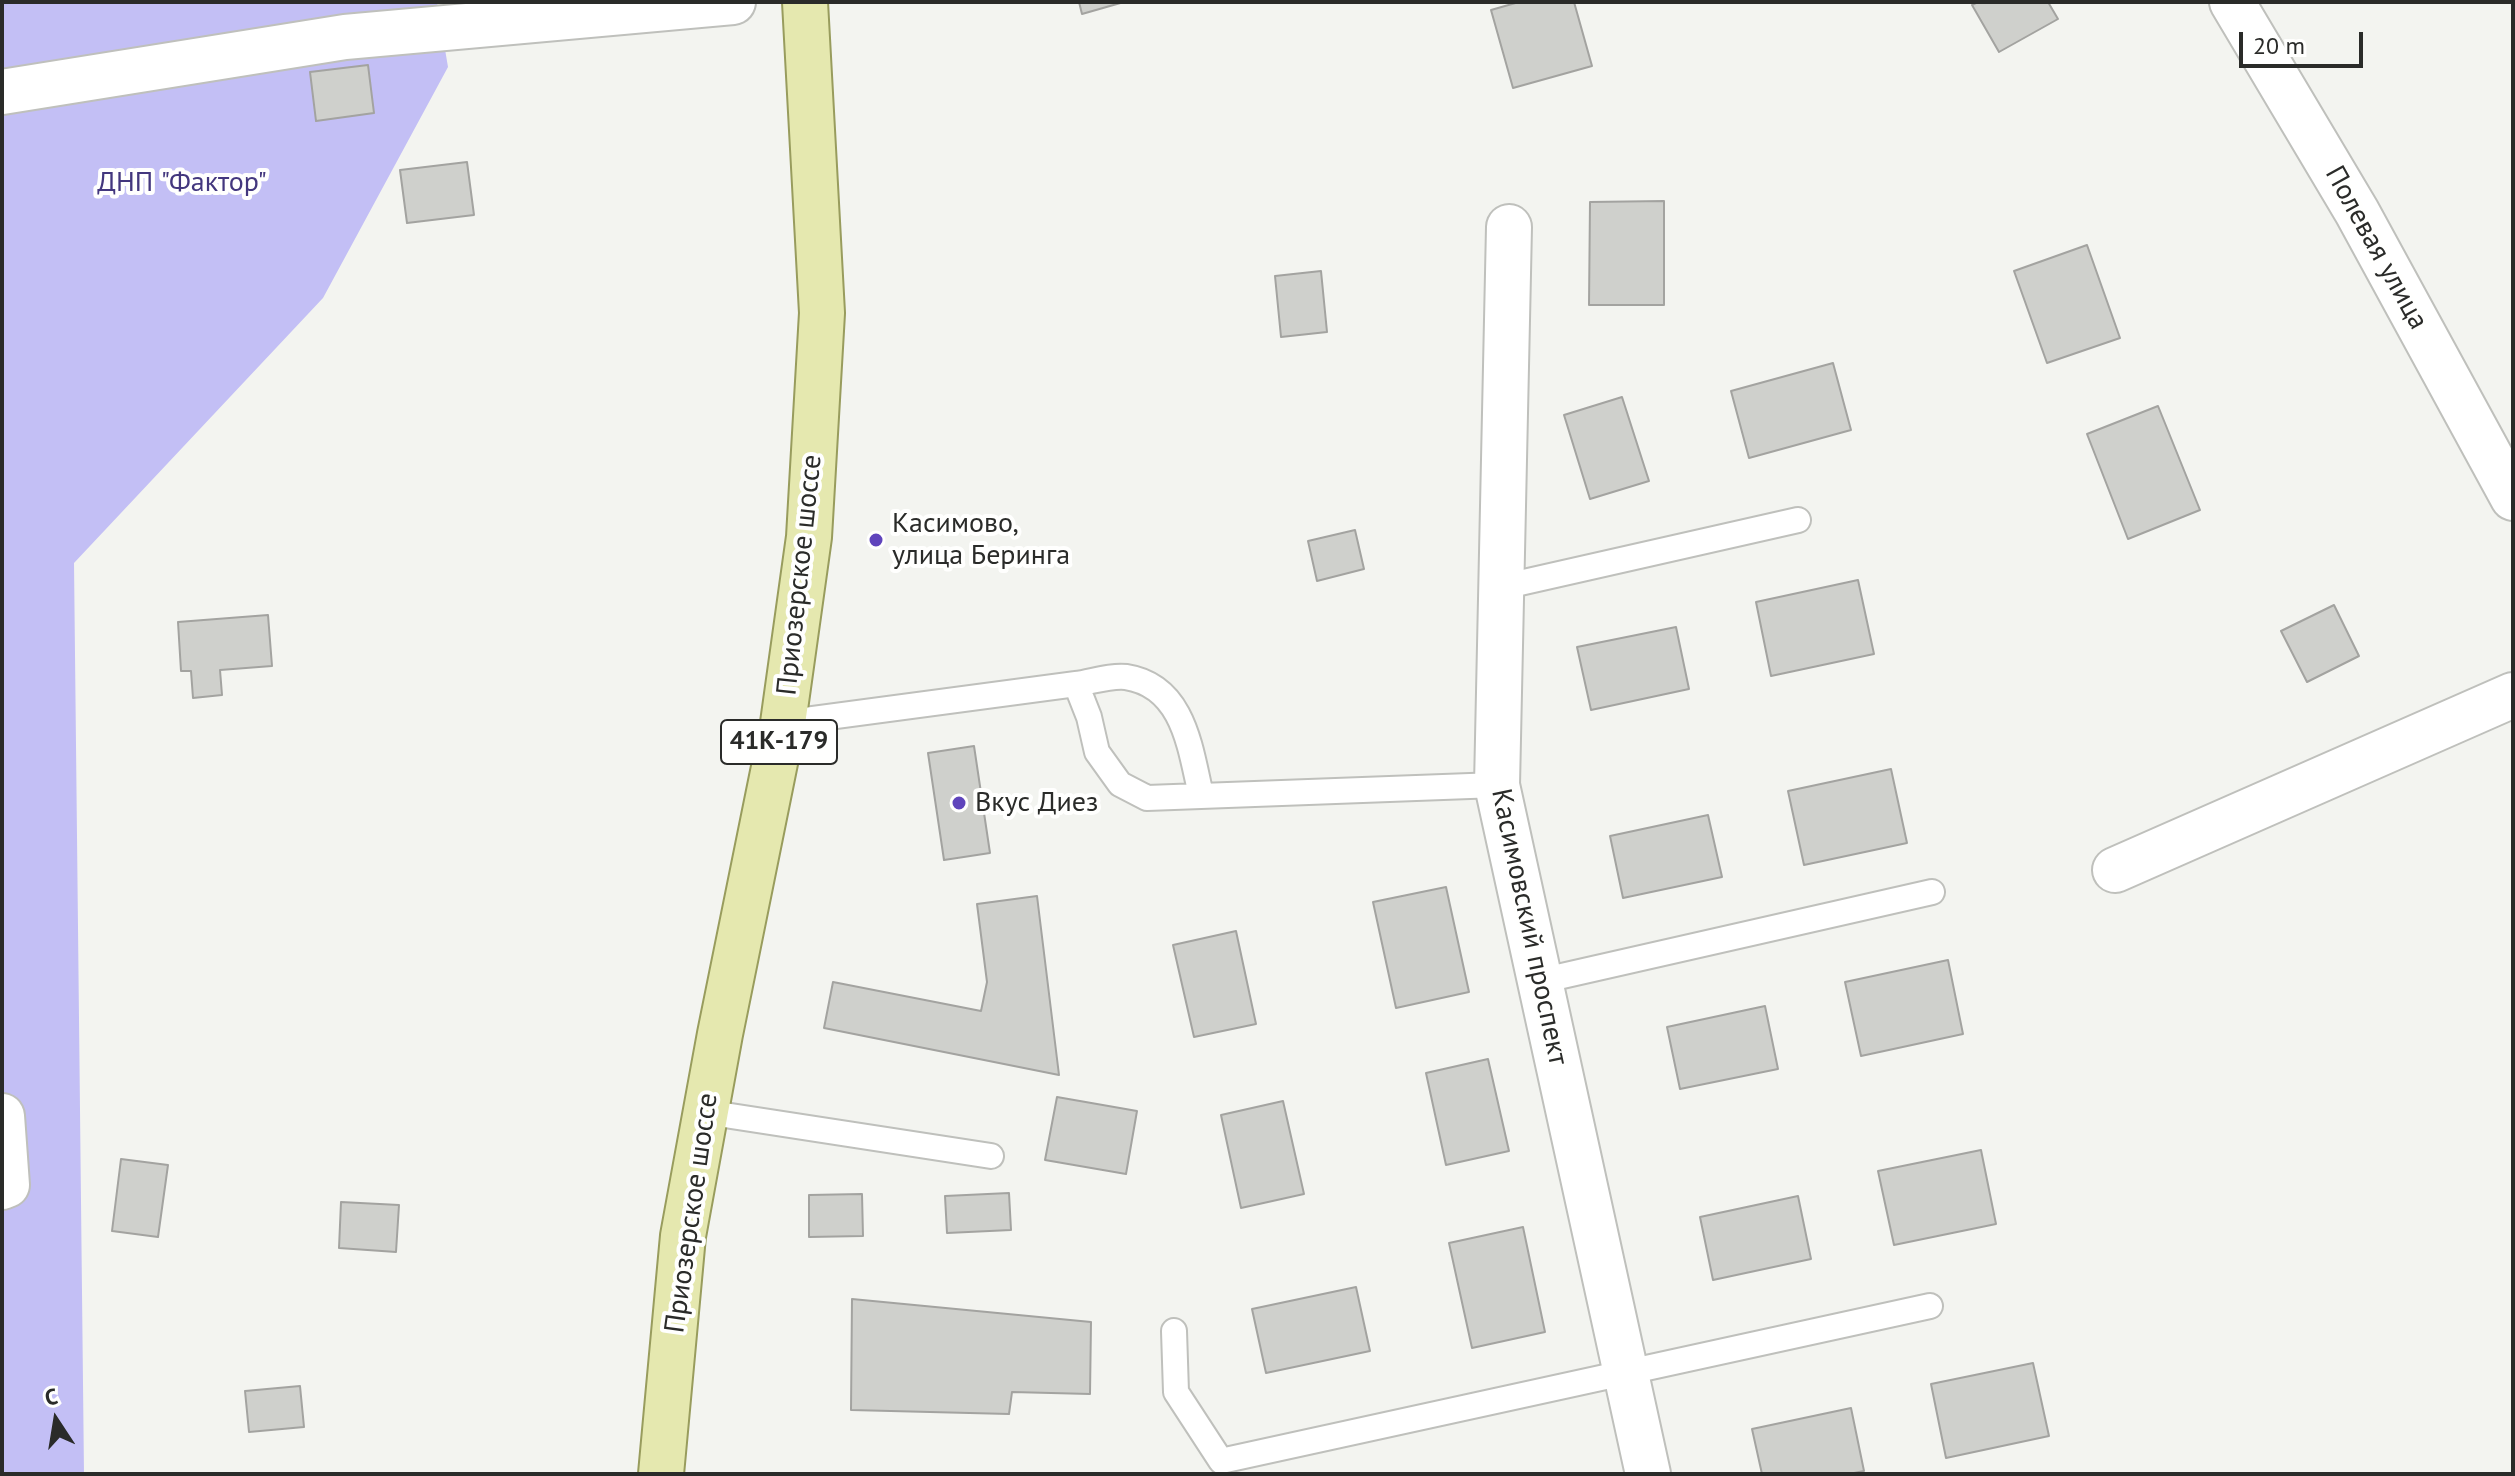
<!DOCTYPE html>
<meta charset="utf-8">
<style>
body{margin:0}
#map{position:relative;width:2515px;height:1476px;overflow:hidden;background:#f3f4f0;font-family:"PT Sans",sans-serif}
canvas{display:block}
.frame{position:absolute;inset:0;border:4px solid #2a2b29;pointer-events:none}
.north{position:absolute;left:16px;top:1380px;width:80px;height:80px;-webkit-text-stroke:6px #fffffe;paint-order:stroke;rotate:348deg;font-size:22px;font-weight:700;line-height:32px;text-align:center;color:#2a2b29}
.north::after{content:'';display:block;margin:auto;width:28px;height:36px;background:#2a2b29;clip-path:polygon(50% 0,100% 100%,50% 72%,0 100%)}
.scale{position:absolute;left:2239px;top:32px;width:124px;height:36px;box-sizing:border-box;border:4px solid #2a2b29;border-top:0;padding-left:10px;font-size:24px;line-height:28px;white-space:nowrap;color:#2a2b29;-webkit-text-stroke:6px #fffffe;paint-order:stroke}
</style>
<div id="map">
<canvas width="2515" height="1476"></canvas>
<div class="frame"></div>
<div class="north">С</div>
<div class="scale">20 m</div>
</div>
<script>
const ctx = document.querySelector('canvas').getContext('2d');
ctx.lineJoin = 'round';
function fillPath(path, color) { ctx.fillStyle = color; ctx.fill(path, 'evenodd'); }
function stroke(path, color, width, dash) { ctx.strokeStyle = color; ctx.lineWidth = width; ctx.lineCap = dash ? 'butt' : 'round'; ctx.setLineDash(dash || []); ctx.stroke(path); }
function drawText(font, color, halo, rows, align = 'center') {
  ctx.font = font + ' "PT Sans",sans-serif'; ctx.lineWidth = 8; ctx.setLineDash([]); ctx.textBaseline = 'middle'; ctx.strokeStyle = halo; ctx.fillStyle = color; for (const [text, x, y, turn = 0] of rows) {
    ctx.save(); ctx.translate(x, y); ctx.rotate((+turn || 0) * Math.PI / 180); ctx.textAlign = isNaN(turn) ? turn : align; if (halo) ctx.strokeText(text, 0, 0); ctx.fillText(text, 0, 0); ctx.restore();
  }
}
const green = new Path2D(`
 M2 2H437L448 67 323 298 74 563 84 1474H2Z`);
const building = new Path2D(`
 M1079 2H1124L1082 14Z
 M1519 2H1574L1592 66 1513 88 1491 10Z
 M1978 2H2048L2058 19 1999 52 1972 5Z
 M368 65 374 113 316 121 310 72Z
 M467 162 474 215 407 223 400 170Z
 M1664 201V305H1589L1590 202Z
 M2087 245 2120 338 2047 363 2014 271Z
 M1321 271 1327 332 1281 337 1275 276Z
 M1833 363 1851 430 1749 458 1731 391Z
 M1622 397 1649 481 1590 499 1564 415Z
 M2158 406 2200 510 2128 539 2087 434Z
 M1355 530 1364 569 1317 581 1308 541Z
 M1858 580 1874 654 1771 676 1756 602Z
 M2334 605 2359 656 2307 682 2281 631Z
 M268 615 272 666 220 670 222 695 193 698 191 671H181L178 622Z
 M1676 627 1689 689 1591 710 1577 647Z
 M974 746 990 853 944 860 928 753Z
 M1891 769 1907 843 1804 865 1788 791Z
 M1708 815 1722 877 1623 898 1610 836Z
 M1446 887 1469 992 1396 1008 1373 902Z
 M1037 896 1059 1075 824 1028 833 982 981 1011 987 982 977 904Z
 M1236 931 1256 1024 1194 1037 1173 945Z
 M1948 960 1963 1034 1861 1056 1845 982Z
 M1765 1006 1778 1069 1680 1089 1667 1027Z
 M1488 1059 1509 1151 1446 1165 1426 1073Z
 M1057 1097 1137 1111 1126 1174 1045 1160Z
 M1283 1101 1304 1194 1241 1208 1221 1115Z
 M1981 1150 1996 1224 1894 1245 1878 1171Z
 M121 1159 168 1165 158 1237 112 1231Z
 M1009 1193 1011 1230 947 1233 945 1196Z
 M862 1194 863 1236 809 1237V1195Z
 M1798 1196 1811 1259 1713 1280 1700 1217Z
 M341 1202 399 1205 396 1252 339 1248Z
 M1523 1227 1545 1332 1472 1348 1449 1243Z
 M1356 1287 1370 1351 1266 1373 1252 1309Z
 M852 1299 1091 1322 1090 1394 1012 1392 1009 1414 851 1410Z
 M2033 1363 2049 1436 1946 1458 1931 1384Z
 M300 1386 304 1427 249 1432 245 1391Z
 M1851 1408 1864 1471 1849 1474H1762L1752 1429Z`);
const service = new Path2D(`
 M1502 587 1798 520
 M1076 684C1091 682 1111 675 1126 677 1184 686 1190 748 1201 795
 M783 723 1076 684 1089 717 1097 752 1120 784 1147 798 1497 785
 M1540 981 1932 892
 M705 1112 991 1156
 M1174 1331 1176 1392 1221 1461 1930 1306`);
const minor = new Path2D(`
 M2232 2 2357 212 2513 498
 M2 92 345 37 733 2
 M1509 227 1497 785 1648 1474
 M2115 870 2513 695
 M2 1116 7 1185 2 1187`);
const primary = new Path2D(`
 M661 1474 683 1236 720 1034 783 723 809 537 822 313 805 2`);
const markers = [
 [876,540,8,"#5f44bc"],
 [959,803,8,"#5f44bc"]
];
const shields = [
 [779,742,116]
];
const shieldNames = [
 ["41К-179",779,742]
];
const parkNames = [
 ["ДНП \"Фактор\"",182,183]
];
const streetNames = [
 ["Полевая улица",2376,248,61],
 ["Приозерское шоссе",800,575,-84],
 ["Касимовский проспект",1529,927,78],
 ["Приозерское шоссе",692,1213,-82]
];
const poiNames = [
 ["Касимово,",892,524],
 ["улица Беринга",892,556],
 ["Вкус Диез",975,803]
];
fillPath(green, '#c3bff5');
fillPath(building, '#cfd0cc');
stroke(building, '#a3a3a0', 2);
stroke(service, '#bfc0bc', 28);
stroke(minor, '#bfc0bc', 48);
stroke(primary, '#989c5d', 48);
stroke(service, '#fff', 24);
stroke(minor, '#fff', 44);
stroke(primary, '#e5e8af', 44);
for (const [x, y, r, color] of markers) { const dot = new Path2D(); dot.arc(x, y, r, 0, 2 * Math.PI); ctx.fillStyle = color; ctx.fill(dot); stroke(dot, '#fffffe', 3); }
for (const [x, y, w] of shields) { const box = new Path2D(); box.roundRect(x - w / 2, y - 22, w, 44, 6); ctx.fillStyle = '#fffffe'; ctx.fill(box); stroke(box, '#2a2b29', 2); }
drawText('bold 26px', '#2a2b29', null, shieldNames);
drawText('28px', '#43377e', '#fffffe', parkNames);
drawText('28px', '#2a2b29', '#fffffe', streetNames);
drawText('28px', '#2a2b29', '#fffffe', poiNames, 'left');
</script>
